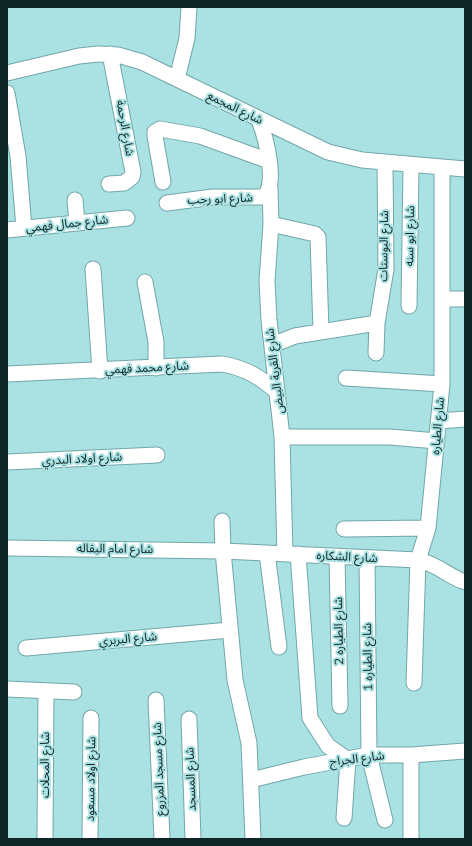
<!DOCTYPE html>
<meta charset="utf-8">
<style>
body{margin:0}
#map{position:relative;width:472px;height:846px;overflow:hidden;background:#aae1e3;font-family:Mulish,sans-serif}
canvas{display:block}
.frame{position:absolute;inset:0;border:8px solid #0e2425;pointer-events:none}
</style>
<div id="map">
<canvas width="472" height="846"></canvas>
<div class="frame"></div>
</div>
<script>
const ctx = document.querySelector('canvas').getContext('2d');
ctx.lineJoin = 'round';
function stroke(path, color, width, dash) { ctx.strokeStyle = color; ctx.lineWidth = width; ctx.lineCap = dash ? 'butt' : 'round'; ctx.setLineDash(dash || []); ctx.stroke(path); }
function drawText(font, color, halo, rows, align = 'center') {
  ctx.font = font + ' Mulish,"Noto Sans Arabic",sans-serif'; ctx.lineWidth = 4; ctx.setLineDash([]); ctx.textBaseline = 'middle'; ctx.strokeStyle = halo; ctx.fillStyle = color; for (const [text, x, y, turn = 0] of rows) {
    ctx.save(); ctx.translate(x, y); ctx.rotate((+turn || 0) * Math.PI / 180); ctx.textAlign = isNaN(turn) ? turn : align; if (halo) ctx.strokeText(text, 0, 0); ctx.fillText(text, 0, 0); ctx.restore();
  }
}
const minor = new Path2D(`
 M7 73 79 56 98 54 118 55 142 62 328 152 362 160 465 169
 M177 79 187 38 189 7
 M7 93 18 156 24 228
 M163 182 155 136V132L160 129 200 136 269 161
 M109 184 124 183 132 177 133 172 110 54
 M270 188 271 224 267 281 269 320 282 437 285 554
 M75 200 77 223
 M167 203 213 197H263C279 186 265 135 259 120
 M271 224 315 234 318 237 321 332
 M7 230 127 218
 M93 269 100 371
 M145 282 156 342V368
 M442 299H465
 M409 306 411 166
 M272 345 295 336 377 323
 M376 353 377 323 386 269 385 163
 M7 374 222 364C245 368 261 377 278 393
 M346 378 442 384
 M439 421 465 419
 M282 437H390L437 441
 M7 462 157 455
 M222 521 223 551 235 680 249 743 253 839
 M344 529 428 528
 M7 548 223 551 418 560C438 564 447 576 465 582
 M267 553 279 647
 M298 554 310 718 328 746 348 760 344 818
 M337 556 340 706
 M367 558 369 755 385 820
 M26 648 230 630
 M414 683 418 560 428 528 442 384V167
 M7 689 74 692
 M156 700 162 839
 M189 719 193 839
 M251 780 304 767 369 755H411L465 751
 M45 839 46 691
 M90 839 91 718
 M411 839V755`);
const streetNames = [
 ["شارع المجمع",235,108,26],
 ["شارع الرحمة",125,128,80],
 ["شارع ابو رجب",220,199,-2],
 ["شارع جمال فهمي",67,224,-6],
 ["شارع ابو سنه",410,236,-89],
 ["شارع البوستات",384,246,-89],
 ["شارع محمد فهمي",147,368,-3],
 ["شارع القرية البيض",275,371,-97],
 ["شارع الطياره",438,426,-85],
 ["شارع اولاد البدري",82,459,-3],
 ["شارع امام البقاله",115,549,1],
 ["شارع الشكاره",347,557,3],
 ["شارع الطياره 2",339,631,-91],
 ["شارع البربري",128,639,-5],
 ["شارع الطياره 1",368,657,-91],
 ["شارع الجراج",357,759,-7],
 ["شارع المحلات",45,765,-90],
 ["شارع مسجد المزروع",159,769,-92],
 ["شارع اولاد مسعود",91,779,-89],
 ["شارع المسجد",191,779,-92]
];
stroke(minor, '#72a6a9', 17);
stroke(minor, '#fff', 15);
drawText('12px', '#0e2425', '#aae1e3', streetNames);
</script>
